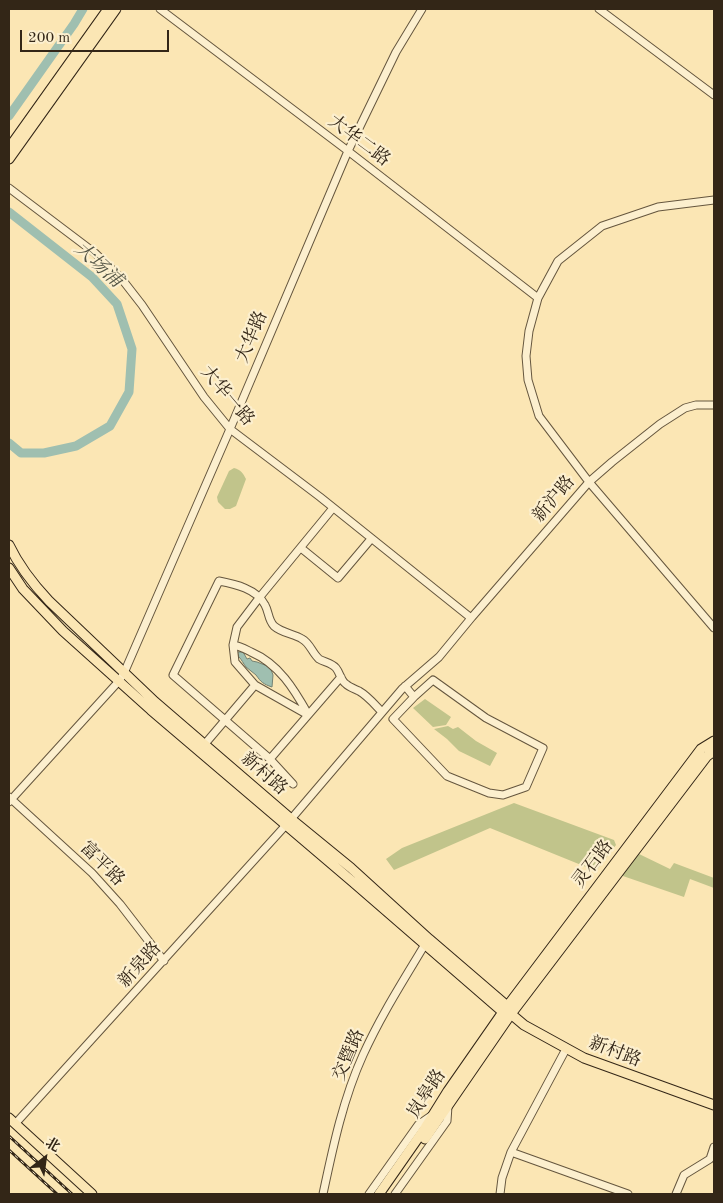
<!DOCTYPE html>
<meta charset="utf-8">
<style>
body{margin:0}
#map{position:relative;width:723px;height:1203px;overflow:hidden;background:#fbe6b4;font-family:"Old Standard TT","Noto Serif SC",serif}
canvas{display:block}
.frame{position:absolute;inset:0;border:10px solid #332617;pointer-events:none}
.north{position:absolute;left:20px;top:1133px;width:50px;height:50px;-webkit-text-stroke:4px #fcefce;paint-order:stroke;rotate:30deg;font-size:14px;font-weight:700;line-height:20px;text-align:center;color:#332617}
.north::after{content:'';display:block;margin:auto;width:18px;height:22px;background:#332617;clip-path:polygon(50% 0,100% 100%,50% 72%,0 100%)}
.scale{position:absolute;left:20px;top:30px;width:149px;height:22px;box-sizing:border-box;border:2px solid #332617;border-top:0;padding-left:6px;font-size:15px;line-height:18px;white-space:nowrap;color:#332617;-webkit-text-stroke:4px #fcefce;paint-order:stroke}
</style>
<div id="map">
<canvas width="723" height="1203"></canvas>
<div class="frame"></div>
<div class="north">北</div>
<div class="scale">200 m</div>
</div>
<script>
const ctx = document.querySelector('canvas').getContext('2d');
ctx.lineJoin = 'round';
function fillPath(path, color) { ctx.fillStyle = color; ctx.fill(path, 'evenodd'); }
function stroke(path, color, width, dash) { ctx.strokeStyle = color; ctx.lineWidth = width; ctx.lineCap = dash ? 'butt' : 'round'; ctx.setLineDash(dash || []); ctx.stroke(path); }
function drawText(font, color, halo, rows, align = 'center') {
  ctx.font = font + ' "Old Standard TT","Noto Serif SC",serif'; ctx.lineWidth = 4.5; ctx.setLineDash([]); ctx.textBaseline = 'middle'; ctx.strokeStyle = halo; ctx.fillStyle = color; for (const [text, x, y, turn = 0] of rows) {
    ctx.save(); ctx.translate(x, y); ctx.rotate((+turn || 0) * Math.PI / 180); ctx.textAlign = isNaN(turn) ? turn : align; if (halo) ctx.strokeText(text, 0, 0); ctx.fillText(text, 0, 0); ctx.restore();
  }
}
const green = new Path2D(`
 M234 468C241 470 243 473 246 479L236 506 230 509H225L218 502 217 497 229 471Z
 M425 699 451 717 446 725 433 727 413 708Z
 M448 726 453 729 458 727 476 741 497 753 490 766 459 751 447 739 434 729Z
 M514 803 614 840 616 845 596 871 490 828 394 870 386 859 402 848Z
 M637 853 670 869 674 863 714 878V888L690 879 684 897 620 875Z`);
const water = new Path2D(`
 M238 652H243L247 659 250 658 252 661 257 662 270 667 273 675 272 687C263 684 261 682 256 675 253 672 249 670 246 667 243 663 242 660 239 657Z`);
const river = new Path2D(`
 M9 116 74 24 83 9
 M9 212 92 277 117 304 132 349 129 392 110 426 76 446 44 453H21L9 443`);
const minor = new Path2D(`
 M160 9 348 151 538 298
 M599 9 714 95
 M9 188 95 253 121 278 142 305 204 397 230 429 320 497 471 618
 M714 200 658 207 602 226 558 261 538 298 529 331 526 356 528 380 539 416 589 482 714 628
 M301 548 338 578 371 539
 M233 645C240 646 245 649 251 652 279 664 294 689 308 714
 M341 677 270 759 173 675 219 581C235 584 257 589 265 605 269 612 268 620 274 626 282 633 294 634 302 639 310 643 312 653 319 659 324 662 332 663 336 668 340 673 341 681 346 684 349 687 355 689 359 691 368 696 375 705 382 712
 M405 686 414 697 393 719 447 776 489 793 503 795 526 787 543 748 486 718 433 680 414 697
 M308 715 255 685 235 662 233 645 237 627 259 598 333 508
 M204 745 255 685
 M270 759 293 784
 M9 797 92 873 120 904 164 961
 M9 802 119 681 124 673 230 429 348 151 396 52 422 9
 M15 1124 286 825 402 689 439 657 472 617 589 482 612 462 660 424 685 408 696 405H714
 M511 1152 628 1194
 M323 1194C333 1147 343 1099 363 1055 381 1015 405 978 427 941
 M369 1194 418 1125 431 1116
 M395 1194 447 1121 448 1106
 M500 1194 502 1178 511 1152 566 1049
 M676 1194 684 1175 710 1159 714 1147`);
const major = new Path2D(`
 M9 148 108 9
 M9 159 116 9
 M9 545C19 566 33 584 49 601L155 702 291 819 351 868 429 939 507 1006 511 1014
 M9 568 23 589 63 631 151 710 353 882 503 1012 511 1014 524 1025 584 1058 714 1105
 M9 1118 92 1194
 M425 1139 511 1014 707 756 714 751
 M379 1194 425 1128 448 1091 503 1012 701 749 714 741`);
const rail = new Path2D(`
 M9 1136 72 1194
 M9 1150 57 1194`);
const streetNames = [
 ["大华二路",359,141,37],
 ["大华路",252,337,-67],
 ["大华一路",227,396,50],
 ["新沪路",554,499,-50],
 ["新村路",264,774,41],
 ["富平路",102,864,45],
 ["灵石路",593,864,-53],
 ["新泉路",140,965,-48],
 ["新村路",615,1052,21],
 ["交暨路",349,1055,-67],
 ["岚皋路",427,1094,-57]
];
const waterNames = [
 ["大场浦",98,265,42]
];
fillPath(green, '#c1c48b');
fillPath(water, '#9fbfb0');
stroke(water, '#748273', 1);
stroke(river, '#9fbfb0', 9);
stroke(minor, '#65563e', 9);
stroke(major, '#332617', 11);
stroke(minor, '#fcefce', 7);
stroke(major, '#fbe6b4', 9);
stroke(rail, '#332617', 3);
stroke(rail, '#fcefce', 1, [4]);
drawText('18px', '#332617', '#fcefce', streetNames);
drawText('italic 19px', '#535445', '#fcefce', waterNames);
</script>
